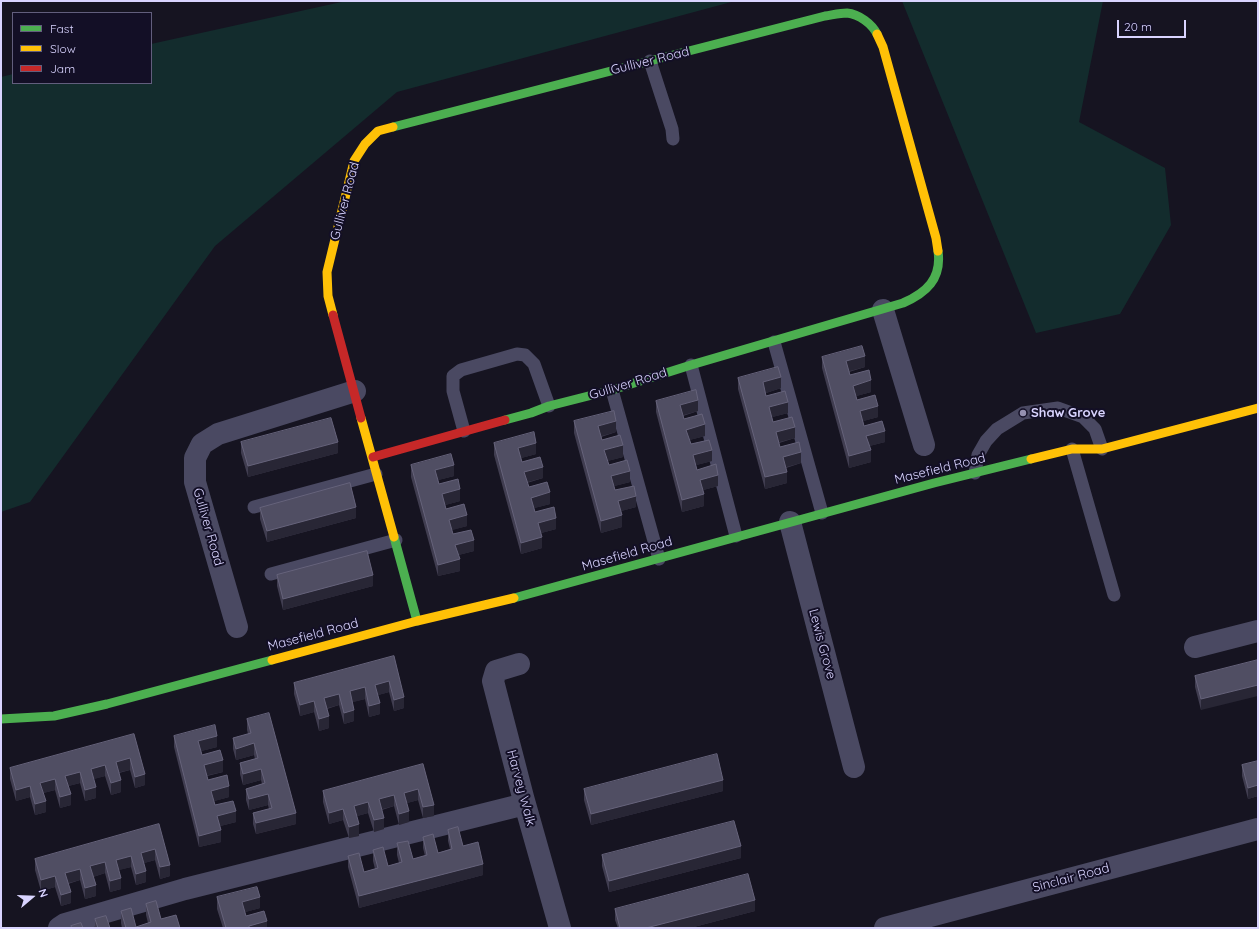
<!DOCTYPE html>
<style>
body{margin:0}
#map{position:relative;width:1259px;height:929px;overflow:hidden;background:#161421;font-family:Quicksand,sans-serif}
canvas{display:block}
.frame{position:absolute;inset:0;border:2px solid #d9d4ff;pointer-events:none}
.legend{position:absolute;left:12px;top:12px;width:140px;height:72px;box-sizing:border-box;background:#130f26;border:1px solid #625e7d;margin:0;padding:5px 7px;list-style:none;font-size:12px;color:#d9d4ff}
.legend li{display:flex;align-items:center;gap:8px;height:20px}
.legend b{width:20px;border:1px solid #625e7d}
.north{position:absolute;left:12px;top:877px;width:40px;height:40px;-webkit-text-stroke:3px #130f26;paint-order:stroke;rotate:71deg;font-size:11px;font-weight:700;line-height:16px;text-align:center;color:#d9d4ff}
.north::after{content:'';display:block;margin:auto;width:14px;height:18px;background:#d9d4ff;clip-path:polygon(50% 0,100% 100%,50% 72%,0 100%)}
.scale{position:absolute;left:1117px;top:20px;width:69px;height:18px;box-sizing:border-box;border:2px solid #d9d4ff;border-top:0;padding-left:5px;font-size:12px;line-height:14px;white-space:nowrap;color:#d9d4ff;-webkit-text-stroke:3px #130f26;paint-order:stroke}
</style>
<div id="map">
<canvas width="1259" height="929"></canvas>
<div class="frame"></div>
<ul class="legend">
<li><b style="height:5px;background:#4caf50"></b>Fast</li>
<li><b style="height:5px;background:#ffc107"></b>Slow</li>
<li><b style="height:5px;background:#c62828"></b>Jam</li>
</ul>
<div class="north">N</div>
<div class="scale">20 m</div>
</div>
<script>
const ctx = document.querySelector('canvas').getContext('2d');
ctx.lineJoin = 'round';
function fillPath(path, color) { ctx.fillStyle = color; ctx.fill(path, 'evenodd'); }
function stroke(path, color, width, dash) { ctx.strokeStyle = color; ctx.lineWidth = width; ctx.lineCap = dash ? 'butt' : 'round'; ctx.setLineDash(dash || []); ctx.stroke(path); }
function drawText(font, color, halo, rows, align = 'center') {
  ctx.font = font + ' Quicksand,sans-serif'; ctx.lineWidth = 4; ctx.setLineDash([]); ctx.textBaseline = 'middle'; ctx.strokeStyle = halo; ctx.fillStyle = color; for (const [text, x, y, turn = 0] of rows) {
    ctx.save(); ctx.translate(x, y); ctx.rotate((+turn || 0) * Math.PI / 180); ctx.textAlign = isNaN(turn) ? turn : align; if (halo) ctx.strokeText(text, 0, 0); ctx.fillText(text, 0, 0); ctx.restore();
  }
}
const green = new Path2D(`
 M346 1H735L397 92 215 246 30 502 1 512V77L13 74V83H151V44Z
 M902 1H1103L1079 122 1165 168 1171 225 1120 314 1036 333Z`);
const lane = new Path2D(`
 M650 61 672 129 673 139
 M774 342 822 513
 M691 365 736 536
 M612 390 659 559
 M464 431 453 391V376L461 370 517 354 525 355 534 364 549 406
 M1072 449 1114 595
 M975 473 978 455 986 441 997 429 1023 413 1058 408 1083 417 1095 429 1102 449
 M254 507 376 474
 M271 574 396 540`);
const street = new Path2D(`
 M883 310 924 445
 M790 522 854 767
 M237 627 195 482V458L202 444 218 434 355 391
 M1195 647 1258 631
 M519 664 496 671 493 681 523 797 560 928
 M59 928 65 924 185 889 525 804
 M885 928 1258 829`);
const fast = new Path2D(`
 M393 127 825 16C832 15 840 13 847 13 859 14 872 24 877 34
 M505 420 531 413 549 406 612 390 691 365 903 303C926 293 942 279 938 251
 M394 537 417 621
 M514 598 934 483 1031 459
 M1 719 54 716 107 704 272 660`);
const slow = new Path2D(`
 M877 34 883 47 936 238 938 251
 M333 315 328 296 327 272 354 161 365 144 378 131 393 127
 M361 418 394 537
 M1031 459 1072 449H1102L1258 408
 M272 660 417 621 514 598`);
const jam = new Path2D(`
 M333 315 361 418
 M373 457 505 420`);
const wall = new Path2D(`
 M822 357 865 367 849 372 850 375 871 392 856 396 857 400 878 417 863 421 864 426 885 442 869 446 871 462 849 468 822 368Z
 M738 378 781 388 766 393V396L788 413 772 417 773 422 795 438 779 443 780 447 801 463 786 468 787 483 765 489 738 389Z
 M656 401 698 411 683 416 684 419 705 436 689 440 691 444 712 461 696 465 697 470 718 486 703 490 704 506 682 512 656 412Z
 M574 421 616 432 601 437 602 440 623 457 607 461 609 465 630 482 614 486 615 490 636 507 621 511 622 527 601 533 574 433Z
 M241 442 338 453 248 477 241 453Z
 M494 443 536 454 521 458 522 462 543 478 527 483 529 487 550 504 534 508 535 512 556 529 541 533 542 548 521 554 494 455Z
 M411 465 454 476 438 480 439 484 460 501 445 505 446 509 467 526 451 530 453 534 474 551 458 555 460 571 438 576 411 477Z
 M260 508 356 518 267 542 260 519Z
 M277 575 373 586 283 610 277 586Z
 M394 656 404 708 394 711 389 692 378 695 380 714 369 717 365 699 352 702 354 721 344 724 339 705 327 709 329 728 319 731 314 712 300 716 294 694V683Z
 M1258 660 1201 710 1195 687V676Z
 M247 719 296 824 256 834 253 824V813L269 809 268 805 249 810 246 800V789L262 784 261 780 243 785 240 774V763L255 759 254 755 236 760 233 749V738L248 734 247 730Z
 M134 734 145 785 135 788 130 770 119 773 121 792 111 795 105 776 93 779 96 798 85 801 80 783 68 786 71 805 60 808 55 790 43 793 46 812 35 815 30 797 16 801 10 779V768Z
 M174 736 217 747 201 751 202 755 223 772 207 776 208 780 229 797 214 801 215 805 236 822 220 826 221 842 199 847 174 747Z
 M1258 761V796L1248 799 1242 776V765Z
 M423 764 434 816 423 818 418 800 407 803 409 822 399 825 394 806 382 810 384 829 374 832 368 813 357 816 359 836 349 838 343 820 329 824 323 802V791Z
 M584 789 723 791 591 825 584 800Z
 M159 824 170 876 160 879 155 860 144 863 146 882 136 885 131 867 118 870 121 889 110 892 105 873 93 877 96 896 85 899 80 880 68 884 71 903 61 906 55 887 41 891 35 870V859Z
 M448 830 463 846 483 875 359 908 348 867V856L364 872 375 869 373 861V850L388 866 399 863 397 855V843L413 859 425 856 423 848V837L438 853 450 849 448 841Z
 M602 855 741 858 609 892 602 866Z
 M217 897 260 908 245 912 246 916 267 928H223L217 909Z
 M146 904 161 919 180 928H122L121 923V911L136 927 148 923 146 915Z
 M615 909 755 911 690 928H618L615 920Z
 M95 919 110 928H95Z`);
const shadedWall = new Path2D(`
 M865 356V367L846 372V361Z
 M781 377V388L763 394V382Z
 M871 380V392L853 397V386Z
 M698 400V411L680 416V405Z
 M788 402V413L769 418V407Z
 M878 406V417L860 422V411Z
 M616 421V432L598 437V426Z
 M705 424V436L686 441V430Z
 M795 427V438L776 443V432Z
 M885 431V442L866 447V436Z
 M338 442V453L248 477V466Z
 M536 443V454L518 459V448Z
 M623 445V457L604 462V450Z
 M712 450V461L693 466V455Z
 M871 450V462L849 468V456Z
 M801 452V463L783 468V457Z
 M454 465V476L435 481V470Z
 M543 467V478L524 483V472Z
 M630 471V482L611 487V476Z
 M787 472V483L765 489V477Z
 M718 475V486L700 491V480Z
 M460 489V501L442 506V494Z
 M550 492V504L531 509V498Z
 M704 494V506L682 512V500Z
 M636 496V507L618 512V501Z
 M356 507V518L267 542V531Z
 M467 515V526L449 531V520Z
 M622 515V527L601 533V521Z
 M556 518V529L538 534V523Z
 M542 537V548L521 554V543Z
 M474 540V551L455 556V545Z
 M460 559V571L438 576V565Z
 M373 575V586L283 610V599Z
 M389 681V692L375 696V685Z
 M1258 685V696L1201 710V699Z
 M365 687V699L350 703V691Z
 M339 694V705L324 709V698Z
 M404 697V708L394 711V700Z
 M314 701V712L300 716V705Z
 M380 703V714L369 717V706Z
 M354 710V721L344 724V713Z
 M329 716V728L319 731V719Z
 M217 736V747L198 752V741Z
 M254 743V755L236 760V749Z
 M130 758V770L116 773V762Z
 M223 760V772L204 776V765Z
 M105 765V776L91 780V769Z
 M261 769V780L243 785V774Z
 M80 772V783L65 787V776Z
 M145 774V785L135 788V777Z
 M55 779V790L40 794V783Z
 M121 780V792L111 795V783Z
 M723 780V791L591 825V814Z
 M1258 785V796L1248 799V788Z
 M30 786V797L16 801V790Z
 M229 786V797L211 802V791Z
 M96 787V798L85 801V790Z
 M418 789V800L404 804V793Z
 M71 794V805L60 808V797Z
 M268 794V805L249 810V799Z
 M394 795V806L379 810V799Z
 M46 801V812L35 815V804Z
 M368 802V813L354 817V806Z
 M434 805V816L423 818V807Z
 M343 809V820L329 824V813Z
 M236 811V822L217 827V816Z
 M409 811V822L399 825V814Z
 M296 813V824L256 834V823Z
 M384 818V829L374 832V820Z
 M359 824V836L349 838V827Z
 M221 830V842L199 847V836Z
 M741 846V858L609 892V881Z
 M155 849V860L141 864V853Z
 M131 856V867L116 871V860Z
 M105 862V873L90 878V866Z
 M483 864V875L359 908V896Z
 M170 865V876L160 879V867Z
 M80 869V880L65 884V873Z
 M146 871V882L136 885V874Z
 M55 876V887L41 891V880Z
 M121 878V889L110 892V881Z
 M96 885V896L85 899V888Z
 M71 892V903L61 906V895Z
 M260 897V908L242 913V902Z
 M755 900V911L690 928H646Z
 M267 921V928H249V926Z`);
const building = new Path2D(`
 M862 346 865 356 846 361 850 375 869 370 871 380 853 386 857 400 875 395 878 406 860 411 864 426 882 421 885 431 866 436 871 450 849 456 822 357Z
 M778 367 781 377 763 382 766 396 785 391 788 402 769 407 773 422 792 417 795 427 776 432 780 447 799 442 801 452 783 457 787 472 765 477 738 378Z
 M696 390 698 400 680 405 684 419 702 414 705 424 686 430 691 444 709 440 712 450 693 455 697 470 716 464 718 475 700 480 704 494 682 500 656 401Z
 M614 411 616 421 598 426 602 440 620 435 623 445 604 450 609 465 627 460 630 471 611 476 615 490 634 486 636 496 618 501 622 515 601 521 574 421Z
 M331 418 338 442 248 466 241 442Z
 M534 432 536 443 518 448 522 462 540 457 543 467 524 472 529 487 547 482 550 492 531 498 535 512 554 507 556 518 538 523 542 537 521 543 494 443Z
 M451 454 454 465 435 470 439 484 458 479 460 489 442 494 446 509 464 504 467 515 449 520 453 534 471 530 474 540 455 545 460 559 438 565 411 465Z
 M350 483 356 507 267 531 260 508Z
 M367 551 373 575 283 599 277 575Z
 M394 656 404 697 394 700 389 681 375 685 380 703 369 706 365 687 350 691 354 710 344 713 339 694 324 698 329 716 319 719 314 701 300 705 294 683Z
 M1258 660V685L1201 699 1195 676Z
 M269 713 296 813 256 823 253 813 272 808 268 794 249 799 246 789 265 783 261 769 243 774 240 763 258 758 254 743 236 749 233 738 251 733 247 719Z
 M215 725 217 736 198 741 202 755 220 750 223 760 204 765 208 780 227 775 229 786 211 791 215 805 233 801 236 811 217 816 221 830 199 836 174 736Z
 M134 734 145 774 135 777 130 758 116 762 121 780 111 783 105 765 91 769 96 787 85 790 80 772 65 776 71 794 60 797 55 779 40 783 46 801 35 804 30 786 16 790 10 768Z
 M717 754 723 780 591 814 584 789Z
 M1258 761V785L1248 788 1242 765Z
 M423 764 434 805 423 807 418 789 404 793 409 811 399 814 394 795 379 799 384 818 374 820 368 802 354 806 359 824 349 827 343 809 329 813 323 791Z
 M734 821 741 846 609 881 602 855Z
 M159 824 170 865 160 867 155 849 141 853 146 871 136 874 131 856 116 860 121 878 110 881 105 862 90 866 96 885 85 888 80 869 65 873 71 892 61 895 55 876 41 880 35 859Z
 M458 827 463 846 478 842 483 864 359 896 348 856 359 853 364 872 378 868 373 850 383 847 388 866 402 862 397 843 408 841 413 859 427 855 423 837 433 834 438 853 452 849 448 830Z
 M748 874 755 900 646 928H620L615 909Z
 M257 887 260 897 242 902 246 916 264 911 267 921 249 926V928H226L217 897Z
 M156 901 161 919 176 915 180 928H126L121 911 131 908 136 927 151 922 146 904Z
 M106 916 110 928H98L95 919Z
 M81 923 83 928H72L71 926Z`);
const markers = [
 [1023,413,4,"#9591b1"]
];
const streetNames = [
 ["Gulliver Road",650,61,-14],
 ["Gulliver Road",345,201,-75],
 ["Gulliver Road",628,384,-17],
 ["Masefield Road",940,469,-14],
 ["Gulliver Road",208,527,74],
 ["Masefield Road",627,554,-16],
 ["Masefield Road",313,635,-15],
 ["Lewis Grove",822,644,75],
 ["Harvey Walk",521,788,75],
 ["Sinclair Road",1071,878,-15]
];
const poiNames = [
 ["Shaw Grove",1031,413]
];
fillPath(green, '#132c2d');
stroke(lane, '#4a4962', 13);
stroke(street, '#4a4962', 22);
stroke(fast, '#4caf50', 9);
stroke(slow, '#ffc107', 9);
stroke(jam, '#c62828', 9);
fillPath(wall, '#403d50');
fillPath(shadedWall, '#282635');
fillPath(building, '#504e63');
stroke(building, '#66637b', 1);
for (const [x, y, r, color] of markers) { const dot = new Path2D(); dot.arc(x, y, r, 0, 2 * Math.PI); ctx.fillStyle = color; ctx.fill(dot); stroke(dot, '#130f26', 1.5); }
drawText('13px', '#d9d4ff', '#130f26', streetNames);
drawText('bold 13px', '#d9d4ff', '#130f26', poiNames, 'left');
</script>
